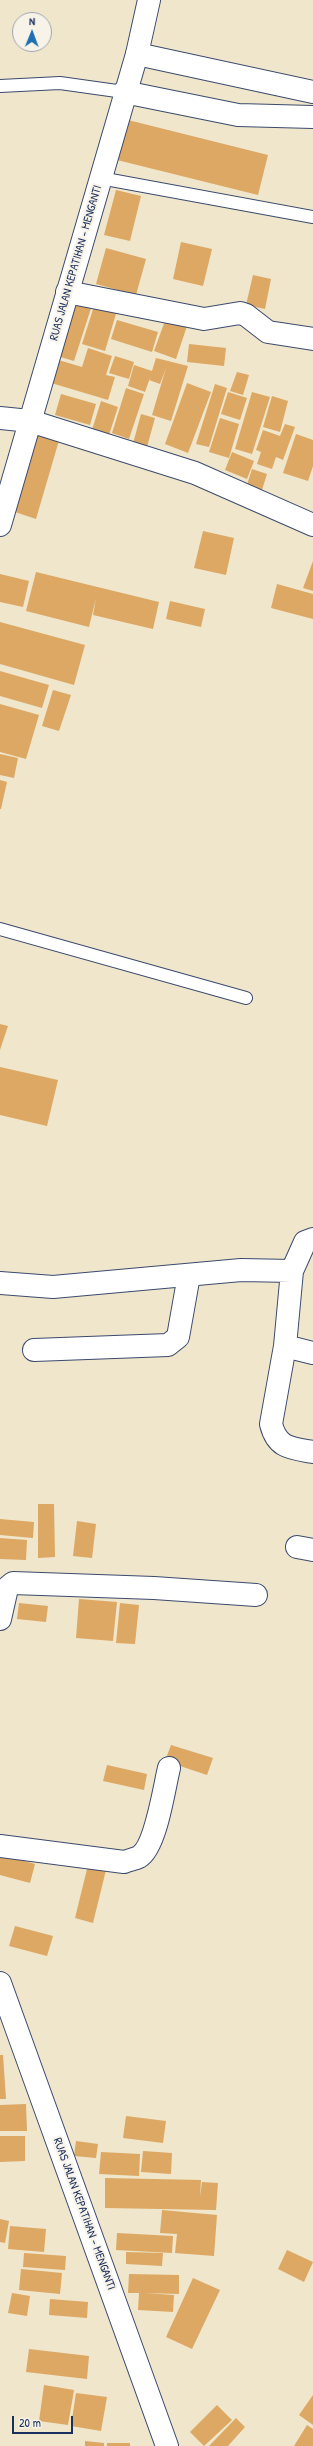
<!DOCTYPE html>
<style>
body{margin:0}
#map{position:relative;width:313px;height:2446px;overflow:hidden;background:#f0e6cb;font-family:"Patrick Hand",sans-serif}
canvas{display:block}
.north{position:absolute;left:12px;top:12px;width:40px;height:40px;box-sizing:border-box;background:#f7f3e8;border:1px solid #9fa5b1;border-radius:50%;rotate:1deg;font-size:11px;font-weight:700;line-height:16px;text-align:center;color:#1b2f5e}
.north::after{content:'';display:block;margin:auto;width:14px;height:18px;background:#1f6fb2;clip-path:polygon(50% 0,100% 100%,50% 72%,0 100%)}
.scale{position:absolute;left:12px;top:2416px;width:61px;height:18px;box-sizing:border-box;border:2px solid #1b2f5e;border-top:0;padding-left:5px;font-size:12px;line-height:14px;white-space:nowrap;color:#1b2f5e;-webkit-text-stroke:3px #f7f3e8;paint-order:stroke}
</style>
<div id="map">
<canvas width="313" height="2446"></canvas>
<div class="north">N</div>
<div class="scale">20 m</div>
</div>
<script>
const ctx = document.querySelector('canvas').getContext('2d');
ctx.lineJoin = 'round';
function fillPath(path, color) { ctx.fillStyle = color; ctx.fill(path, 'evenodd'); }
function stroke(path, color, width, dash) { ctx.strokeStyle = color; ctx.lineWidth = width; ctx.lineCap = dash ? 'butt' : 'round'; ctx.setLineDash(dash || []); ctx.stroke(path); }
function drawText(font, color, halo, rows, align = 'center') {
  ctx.font = font + ' "Patrick Hand",sans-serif'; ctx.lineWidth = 4; ctx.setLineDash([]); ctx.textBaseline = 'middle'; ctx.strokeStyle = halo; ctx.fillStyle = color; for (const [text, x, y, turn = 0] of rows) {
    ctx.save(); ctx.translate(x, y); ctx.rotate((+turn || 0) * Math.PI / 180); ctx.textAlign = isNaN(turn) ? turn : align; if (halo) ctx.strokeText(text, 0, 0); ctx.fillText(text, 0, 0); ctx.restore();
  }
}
const building = new Path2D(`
 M124 119 268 155 258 195 113 159Z
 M116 190 141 196 130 241 104 235Z
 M181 242 212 249 203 286 173 279Z
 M106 248 146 259 136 295 96 284Z
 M253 275 271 279 265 309 246 305Z
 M76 297 93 302 74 361 57 356Z
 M96 300 118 307 105 351 82 344Z
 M166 318 187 326 176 359 154 351Z
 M117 320 158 332 152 352 111 339Z
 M189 344 226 348 224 366 187 362Z
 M88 348 112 356 106 375 115 377 108 400 48 382 55 359 82 367Z
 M115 356 134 362 129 379 109 373Z
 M156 358 188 366 171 421 152 415 166 368 160 384 149 380 151 375 145 392 128 386 134 365 152 371Z
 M237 372 249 375 243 395 230 391Z
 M187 383 211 392 188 453 165 444Z
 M215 384 227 388 209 447 196 444Z
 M126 388 144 394 129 439 112 433Z
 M228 392 247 398 240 420 221 414Z
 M252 392 270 397 252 454 235 449Z
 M61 394 96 404 90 425 55 415Z
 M272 396 288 401 280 432 263 427Z
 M101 401 118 407 109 435 92 430Z
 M141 414 155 418 145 454 131 451Z
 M220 418 239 424 229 458 209 452Z
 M285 424 295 427 283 460 276 457 272 469 257 464 261 452 256 450 263 430 280 436Z
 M38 431 60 437 36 519 15 512Z
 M296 434 313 440V466L308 481 283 473Z
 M232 452 254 461 247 479 225 470Z
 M252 469 267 474 261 493 246 488Z
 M203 531 234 538 226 575 194 568Z
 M313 561V591L303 588Z
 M36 572 159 602 153 629 93 615 96 598 89 627 26 611Z
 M0 574 29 581 23 607 0 602Z
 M277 584 313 594V619L271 608Z
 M170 601 205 609 201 627 166 619Z
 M0 622 85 645 74 685 0 664Z
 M0 671 49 685 42 708 0 696Z
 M53 690 71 695 59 731 42 726Z
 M0 704 39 715 26 759 0 752Z
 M0 754 18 758 14 778 0 775Z
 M0 780 7 782 1 809H0Z
 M0 1024 8 1026 0 1050Z
 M0 1067 58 1080 47 1126 0 1115Z
 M38 1504H54L55 1557 38 1558Z
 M0 1519 34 1522 33 1538 0 1535Z
 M77 1521 96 1524 92 1558 73 1556Z
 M0 1538 27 1540 26 1560 0 1559Z
 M79 1599 117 1602 113 1641 76 1638Z
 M19 1603 48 1606 46 1622 17 1619Z
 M120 1603 139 1605 135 1644 116 1643Z
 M171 1745 213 1758 207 1775 165 1761Z
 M107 1765 147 1774 144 1790 103 1781Z
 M0 1854 35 1864 30 1883 0 1875Z
 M88 1865 106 1870 93 1923 75 1918Z
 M15 1926 53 1936 47 1956 9 1946Z
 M0 2055H3L6 2099H0Z
 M26 2104 27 2131H0V2105Z
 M126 2116 166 2121 163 2143 123 2138Z
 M0 2136H25V2161L0 2162Z
 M76 2141 98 2144 96 2158 74 2156Z
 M143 2151 172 2153 171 2174 141 2172Z
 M101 2152 140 2154 139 2176 99 2174Z
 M105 2178 201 2180 200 2197 202 2182 218 2183 216 2210 105 2208Z
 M162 2210 217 2215 214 2256 175 2253 177 2234 160 2233Z
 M0 2219 9 2221 5 2243 0 2242Z
 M10 2226 46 2229 44 2252 8 2249Z
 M117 2233 173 2236 172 2253 116 2250Z
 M287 2250 313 2262 304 2282 278 2269Z
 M126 2252 163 2253 162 2266 126 2264Z
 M24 2253 66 2256 65 2270 23 2267Z
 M21 2269 62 2273 60 2294 19 2290Z
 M129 2274 179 2275V2294L144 2293 174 2295 173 2312 138 2310 139 2293H128Z
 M193 2278 220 2290 192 2349 166 2337Z
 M12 2293 30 2296 27 2316 8 2313Z
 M50 2299 88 2302 87 2318 49 2315Z
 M29 2349 89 2356 87 2379 26 2372Z
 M44 2385 74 2390 68 2425 39 2421Z
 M76 2393 107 2397 101 2431 71 2426Z
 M313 2395V2425L299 2415Z
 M217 2405 232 2420 204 2446 190 2432Z
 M236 2418 245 2427 228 2446H209Z
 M307 2425 313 2429V2446H294Z
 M85 2441 104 2443V2446H85Z
 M107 2443H130V2446H107Z`);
const service = new Path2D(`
 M0 86 60 83 124 92
 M100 178 313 217
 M0 929 246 998`);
const minor = new Path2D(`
 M137 54 313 92
 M124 92 238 115 313 117
 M67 292 204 319 240 313 246 315 268 332 313 339
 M0 418 30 421 195 473 313 525
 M313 1239 305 1242 292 1271 285 1346 271 1424C277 1448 290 1448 313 1452
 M0 1283 53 1287 241 1270 292 1271
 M285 1346 313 1353
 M34 1350 168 1345 178 1337 189 1275
 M297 1547 313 1550
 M0 1619 7 1588 13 1583 154 1588 256 1595
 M0 1846 124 1862C129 1860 135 1859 139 1857 156 1847 164 1788 169 1768`);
const secondary = new Path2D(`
 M0 525 137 54 149 0
 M0 1983 167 2446`);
const streetNames = [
 ["RUAS JALAN KEPATIHAN - MENGANTI",76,263,-74],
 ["RUAS JALAN KEPATIHAN - MENGANTI",84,2214,70]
];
fillPath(building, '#dca863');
stroke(service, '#3b4a6e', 14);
stroke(minor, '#3b4a6e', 24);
stroke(secondary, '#3b4a6e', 24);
stroke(service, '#fff', 12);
stroke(minor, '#fff', 22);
stroke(secondary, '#fff', 22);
drawText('12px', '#1b2f5e', '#f7f3e8', streetNames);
</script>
